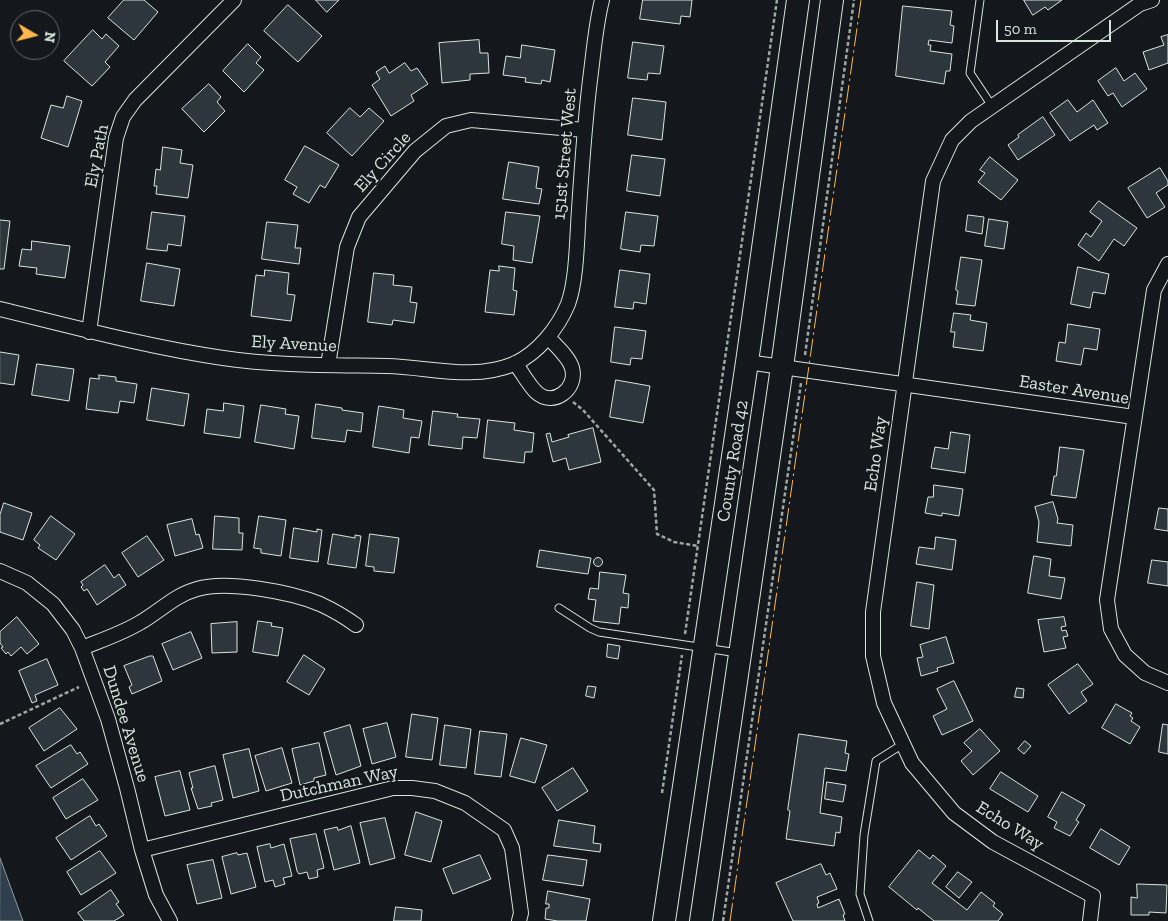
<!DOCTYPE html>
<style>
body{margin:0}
#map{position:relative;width:1168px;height:921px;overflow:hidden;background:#14181c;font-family:"Zilla Slab",serif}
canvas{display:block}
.north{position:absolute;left:10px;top:10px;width:50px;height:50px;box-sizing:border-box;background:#14181c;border:1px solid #626a69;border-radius:50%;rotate:98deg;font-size:14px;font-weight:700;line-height:20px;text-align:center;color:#d8e6dc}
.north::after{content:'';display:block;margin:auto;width:18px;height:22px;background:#ffb74d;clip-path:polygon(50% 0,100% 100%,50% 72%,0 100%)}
.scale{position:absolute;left:996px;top:20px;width:115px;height:22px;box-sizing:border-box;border:2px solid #d8e6dc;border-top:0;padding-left:6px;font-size:15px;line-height:18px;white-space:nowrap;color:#d8e6dc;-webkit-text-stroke:4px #14181c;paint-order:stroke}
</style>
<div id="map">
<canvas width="1168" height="921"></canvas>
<div class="north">N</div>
<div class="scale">50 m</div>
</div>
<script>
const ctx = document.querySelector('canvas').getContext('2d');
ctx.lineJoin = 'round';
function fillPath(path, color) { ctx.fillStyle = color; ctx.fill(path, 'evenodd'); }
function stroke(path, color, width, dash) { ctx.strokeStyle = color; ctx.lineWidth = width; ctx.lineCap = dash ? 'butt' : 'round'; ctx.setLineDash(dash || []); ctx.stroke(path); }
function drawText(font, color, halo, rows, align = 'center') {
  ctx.font = font + ' "Zilla Slab",serif'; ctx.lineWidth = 4; ctx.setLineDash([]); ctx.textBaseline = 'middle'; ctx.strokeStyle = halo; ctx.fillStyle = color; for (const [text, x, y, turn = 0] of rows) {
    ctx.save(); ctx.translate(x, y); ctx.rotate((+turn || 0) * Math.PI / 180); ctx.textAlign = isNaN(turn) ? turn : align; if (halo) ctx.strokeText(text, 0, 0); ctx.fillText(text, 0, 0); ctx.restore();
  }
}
const water = new Path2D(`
 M0 858 23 921H0Z`);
const building = new Path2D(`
 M124 0H144L158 12 134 40 108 18Z
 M316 0H339L327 12Z
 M643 0H692L690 17 681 16 680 24 640 19Z
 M1024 0H1062L1048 10 1045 7 1033 15Z
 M288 5 322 36 298 62 264 31Z
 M903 6 952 11 950 25 954 26 952 43 929 40 928 45H931L930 51 952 54 950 71H946L944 84 896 76Z
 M93 30 102 39 106 34 119 46 105 62 110 67 92 86 64 61Z
 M1168 35V63L1149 70 1143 52 1164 45 1161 37Z
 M479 40 480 53H488L489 73 470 74V80L442 83 439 43Z
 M633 42 664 46 660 74 648 73 647 80 628 78Z
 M248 44 261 57 256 63 264 70 244 92 223 71Z
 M522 45 555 50 550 82 542 80 541 84 525 82 526 78 503 75 506 56 520 58Z
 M405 63 411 71 417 68 428 84 411 95 414 101 391 116 372 85 380 79 376 72 385 66 389 73Z
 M1116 68 1124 81 1135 73 1147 89 1122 107 1113 93 1108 96 1098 81Z
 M209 84 221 97 217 102 225 111 204 132 182 109Z
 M67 96 82 101 68 147 41 138 51 105 63 108Z
 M633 98 666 102 662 140 628 135Z
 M1068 100 1077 112 1093 100 1108 123 1097 130 1094 125 1070 141 1050 113Z
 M350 108 360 117 369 108 384 121 352 156 327 133Z
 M1043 117 1055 135 1018 160 1008 145 1019 137 1018 135Z
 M305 146 339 165 325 188 320 185 309 203 293 194 297 187 285 180Z
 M163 147 182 150 180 163 193 165 188 198 156 194 157 186H154L156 169 160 170Z
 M632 155 665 159 660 196 627 191Z
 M990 157 1018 180 1001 200 978 182 985 173 980 170Z
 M509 162 539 167 536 188 542 189 539 204 503 199Z
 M1160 168 1168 181V185L1156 193 1165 207 1147 218 1128 188Z
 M1099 201 1137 228 1124 246 1114 239 1099 261 1078 245 1086 233 1091 237 1102 221 1090 212Z
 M152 212 185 216 181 246 168 244 167 251 147 249Z
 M506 212 540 216 532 263 513 260 514 246 502 244Z
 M626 212 658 216 654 246 641 245 640 252 621 249Z
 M968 215 984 217 982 234 966 231Z
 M989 219 1008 222 1004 249 985 246Z
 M0 220 10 221 4 269H0Z
 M267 222 298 225 295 248H301L299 264 262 259Z
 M32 241 70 246 65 278 36 274 37 268 19 266 22 249 31 250Z
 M961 257 982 260 975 306 956 304 958 291 956 290Z
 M147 263 180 269 174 306 141 301Z
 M499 266 515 268 513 290 517 291 514 315 485 312 490 270 499 271Z
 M1078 267 1109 274 1105 294 1093 292 1090 308 1071 304Z
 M265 270 289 273 287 294 295 295 291 321 251 316 256 275 264 276Z
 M620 270 650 274 646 304 634 302 633 309 615 307Z
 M374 273 394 275 393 285 412 287 410 302 417 303 414 323 393 320 392 325 368 322Z
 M954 313 971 315 970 320 987 323 983 351 953 347 955 332H951Z
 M1068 324 1100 329 1097 350 1084 348 1081 365 1056 361 1059 342 1065 343Z
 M615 327 646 331 642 359 631 358 630 365 611 362Z
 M0 352 19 355 14 385 0 383Z
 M37 364 74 369 69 401 32 395Z
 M99 375 116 377V381L137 384 134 403 120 401 118 413 86 409 90 378 99 379Z
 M616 380 650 386 643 423 610 417Z
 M152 388 189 394 184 426 147 420Z
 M224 403 244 406 240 438 204 433 207 409 223 411Z
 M316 404 342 408V410L363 413 361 432 347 430 345 442 312 438Z
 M261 405 286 409 285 414 299 416 294 449 255 442Z
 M379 406 404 410 403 418 422 421 419 438 411 437 409 453 373 447Z
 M433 411 458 414 457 417 480 419 477 438 463 437 462 449 429 445Z
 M488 420 515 423 514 430 534 433 532 452H525L524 463 484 458Z
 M593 428 601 462 569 470 566 458 553 462 546 434 550 433 552 442 569 437 568 435Z
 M951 432 970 435 965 473 931 468 935 447 948 449Z
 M1060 447 1084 450 1076 498 1051 495 1054 476H1056Z
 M934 485 963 489 959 516 942 513V516L925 513 928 497H933Z
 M1053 502 1058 519 1057 523 1073 525 1071 546 1037 542 1039 522 1035 507Z
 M4 503 32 513 23 540 0 532V515Z
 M1159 508 1168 509V531L1155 529Z
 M51 516 75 534 56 560 38 548 40 545 34 540Z
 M215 516 239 518V533H243L242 550 213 549Z
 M259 516 286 520 281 556 261 553V549L254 548Z
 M192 519 196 535 199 534 203 548 175 556 167 525Z
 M294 528 317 532V529L322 530 318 562 290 558Z
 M333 534 355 538V535L361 536 356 568 328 564Z
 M370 534 399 538 394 573 374 571V567L366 566Z
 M147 536 164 560 138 577 122 553Z
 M936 537 956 540 952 570 916 564 919 547 934 549Z
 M540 550 591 558 588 574 537 567Z
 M1034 556 1051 559 1049 576 1065 578 1061 599 1028 593Z
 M593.5 562a4.5 4.5 0 1 1 9 0a4.5 4.5 0 1 1-9 0Z
 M1152 560 1168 562V586L1148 583Z
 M105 565 114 578 119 574 126 585 97 605 87 589 84 591 81 587 83 585 81 582Z
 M600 572 626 575 623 593 629 594 628 608 621 607 619 624 593 621 596 600 588 599 590 588 598 589Z
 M917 582 934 585 929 629 911 626Z
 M17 617 39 644 27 654 21 647 11 656 8 652 6 654 1 648 3 647 0 643V632Z
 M1064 617 1066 626 1061 627 1062 631 1066 630 1068 636 1063 637 1066 648 1044 652 1038 620Z
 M258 621 272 623 271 626 283 628 278 656 253 652Z
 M237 622V652L212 653 211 624Z
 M191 632 202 658 173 670 162 644Z
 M946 637 954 663 937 668 938 671 921 676 917 658 923 657 920 645Z
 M608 644 620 646 618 659 607 657Z
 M304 655 325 669 309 695 287 682Z
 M150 656H153L162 681 132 694 129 687 132 685 124 666Z
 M47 659 58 685 35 695 37 701 32 703 19 671Z
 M1078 664 1093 684 1081 692 1087 701 1069 714 1048 685Z
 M954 681 973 721 942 735 933 716 947 709 937 689Z
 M588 686 596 687 594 698 586 696Z
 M1017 688 1024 689 1023 698 1015 697Z
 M1116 704 1132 713 1130 716 1133 718 1131 721 1140 727 1130 744 1102 728Z
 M60 708 77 729 44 751 29 728Z
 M412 714 438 718 432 760 406 757Z
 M387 723 396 757 372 764 363 729Z
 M1163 724 1168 725V754L1159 752Z
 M350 725 361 766 336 775 324 733Z
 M445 725 471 729 466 768 440 765Z
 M980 729 1000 751 973 775 961 761 972 751 964 743Z
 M480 731 507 734 501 777 475 774Z
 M799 734 847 741 845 753 849 754 846 771 825 768 820 813 842 817 840 833 836 832 834 846 786 839 790 811 788 810Z
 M521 738 547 745 535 783 510 776Z
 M1025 741 1031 746 1024 754 1018 749Z
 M319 743 326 775 314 778V781L300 785 292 749Z
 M71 745 77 754 80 752 88 764 51 788 36 766Z
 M282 748 292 783 266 791 255 756Z
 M249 749 259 791 233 798 223 755Z
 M215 766 223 800 211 803 212 806 198 809 191 788H193L189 773Z
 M573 768 588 791 557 811 542 788Z
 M180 771 190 810 165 816 155 777Z
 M1001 772 1038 796 1028 812 990 789Z
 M83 779 98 800 66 819 53 798Z
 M827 782 846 785 843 802 825 799Z
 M1062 792 1085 805 1076 820 1079 822 1070 836 1054 828 1057 822 1048 817Z
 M416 812 442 821 431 862 405 855Z
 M90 816 96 826 99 824 107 836 71 860 56 838Z
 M385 818 395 858 370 865 360 823Z
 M559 820 595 826 593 843 601 844 600 852 554 846Z
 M351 826 360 863 334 870 324 830 337 827 338 830Z
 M1101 829 1130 847 1119 865 1090 848Z
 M316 834 324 868 317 870 318 877 309 879 307 872 299 874 297 871 290 839Z
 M270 844 271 848 284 844 292 876 283 878 285 884 275 887 273 880 265 882 257 847Z
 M919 850 930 859 933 855 946 866 932 883 967 910 981 892 995 903 993 906 1003 914 998 921H934L918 908 917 910 889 887Z
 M100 851 116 873 81 895 67 872Z
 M237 853 238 855 247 853 256 887 231 894 222 857Z
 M480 855 491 879 453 894 443 869Z
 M548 855 587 860 583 886 543 880Z
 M213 860 222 898 197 904 187 865Z
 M821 864 826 875 830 873 837 889 817 897 819 903 817 904 818 908 839 899 845 914 843 915 845 921H793L776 883Z
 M958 872 972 882 959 898 946 887Z
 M1137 884 1167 885 1166 913 1149 912V915H1131V897L1137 898Z
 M111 890 119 902 116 904 124 915 114 921H84L78 913Z
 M548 891 590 899 586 921H558L545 919 546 908H549V904H546Z
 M396 907 422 910 421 921H394Z`);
const path = new Path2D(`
 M805 355 854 0
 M573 402 583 410 654 490 657 534 674 542 698 546
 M685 634 777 0
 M0 724 79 687
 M662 793 682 655
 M723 921 801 383`);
const service = new Path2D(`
 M980 0 970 73 992 106
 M559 608 590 628 599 632 738 653
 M869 921 860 894 864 835 876 761 903 744`);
const minor = new Path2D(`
 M1168 264 1154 290 1107 600 1111 629 1125 655 1145 673 1168 683
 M0 309C74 327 148 347 223 358 277 366 333 365 387 366 430 367 472 381 514 364 538 353 558 328 568 304 577 280 577 236 579 209 582 163 585 118 591 72 594 48 596 24 602 0
 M89 332 116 138 123 117 135 100 234 0
 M747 362 1134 417
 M515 363C522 372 528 384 536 392 553 408 578 389 572 368 569 357 556 346 548 337
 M328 365 347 247 359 217 415 151 446 126 471 120 584 130
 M0 571 27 583 53 604 73 630 82 648 108 719 127 788 142 850 156 895 170 921
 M82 648C102 640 123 633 141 622 160 611 175 595 197 589 227 580 291 592 320 604 333 610 345 617 356 625
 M142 850 393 788H412L435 791 465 803 504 830 512 848 521 913 519 921
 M1090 921 1093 896 993 842 954 813 912 763 884 703 873 656V612L933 181 952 140 971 121 1140 4 1152 0`);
const trunk = new Path2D(`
 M664 921 747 362 798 0
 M701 921 782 367 832 0`);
const power = new Path2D(`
 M730 921 861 0`);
const streetNames = [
 ["151st Street West",565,154,-85],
 ["Ely Path",97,156,-79],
 ["Ely Circle",383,162,-48],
 ["Ely Avenue",294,344,3],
 ["Easter Avenue",1074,390,9],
 ["Echo Way",876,454,-82],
 ["County Road 42",733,461,-81],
 ["Dundee Avenue",126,724,73],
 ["Dutchman Way",339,784,-12],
 ["Echo Way",1010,826,32]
];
fillPath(water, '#2f3f4d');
stroke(water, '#939e99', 1);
fillPath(building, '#2c363c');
stroke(building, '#d8e6dc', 1);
stroke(service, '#d8e6dc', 9);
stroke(minor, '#d8e6dc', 16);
stroke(trunk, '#d8e6dc', 24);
stroke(path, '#9da8a2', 2.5, [4, 2.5]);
stroke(service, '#14181c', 7);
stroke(minor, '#14181c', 14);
stroke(trunk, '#14181c', 22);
stroke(power, '#ffb74d', 1, [18, 4, 2.5, 4]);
drawText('18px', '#d8e6dc', '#14181c', streetNames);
</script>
